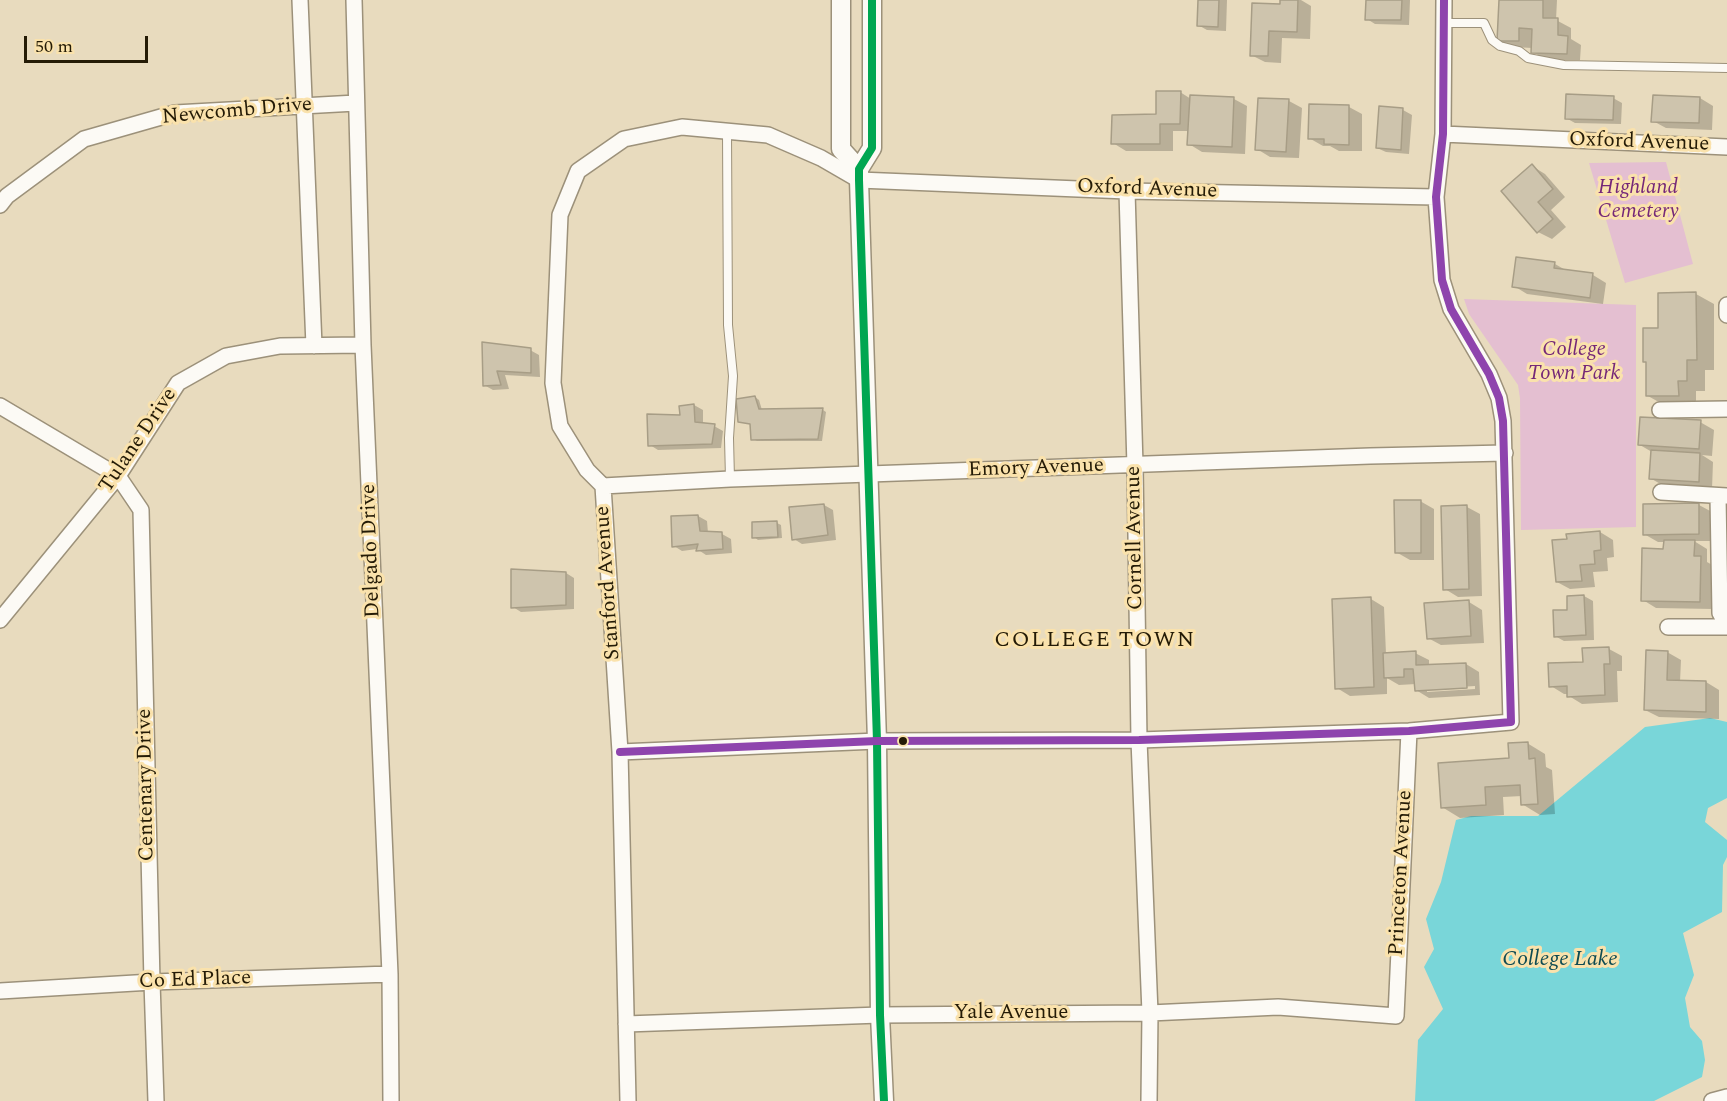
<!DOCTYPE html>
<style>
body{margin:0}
#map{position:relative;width:1727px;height:1101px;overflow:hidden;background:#e8dbbe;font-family:Spectral,serif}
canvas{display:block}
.scale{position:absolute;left:24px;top:36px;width:124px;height:27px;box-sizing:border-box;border:3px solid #241b06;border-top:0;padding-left:8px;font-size:18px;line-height:21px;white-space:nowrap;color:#241b06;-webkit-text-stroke:4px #fae2ac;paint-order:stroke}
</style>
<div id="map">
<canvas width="1727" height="1101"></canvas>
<div class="scale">50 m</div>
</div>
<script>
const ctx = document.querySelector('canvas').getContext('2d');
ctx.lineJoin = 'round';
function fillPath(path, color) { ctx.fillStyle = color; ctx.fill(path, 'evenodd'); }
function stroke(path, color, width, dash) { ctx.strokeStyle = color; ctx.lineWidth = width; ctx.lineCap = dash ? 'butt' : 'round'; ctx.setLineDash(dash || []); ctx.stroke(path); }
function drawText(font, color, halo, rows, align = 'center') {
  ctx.font = font + ' Spectral,serif'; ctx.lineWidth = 6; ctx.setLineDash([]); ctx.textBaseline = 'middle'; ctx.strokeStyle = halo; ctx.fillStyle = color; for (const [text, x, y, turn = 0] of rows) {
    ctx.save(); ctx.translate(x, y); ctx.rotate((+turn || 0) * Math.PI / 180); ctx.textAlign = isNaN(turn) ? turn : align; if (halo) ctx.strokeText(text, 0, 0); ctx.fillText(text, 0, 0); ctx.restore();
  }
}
const green = new Path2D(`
 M1666 162 1693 264 1625 283 1589 163Z
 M1464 299 1636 305V527L1521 530 1520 398 1518 385 1469 314Z`);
const water = new Path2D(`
 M1710 718 1727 722V798L1708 808 1705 822 1727 840V857L1723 865 1722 912 1683 933 1694 975 1685 998 1690 1027 1702 1041 1705 1060 1702 1077 1654 1101H1415L1418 1040 1443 1009 1424 967 1434 949 1426 919 1441 882 1456 820 1471 816H1538L1645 727Z`);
const shadow = new Path2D(`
 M1199 0H1227L1226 31 1207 30 1198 25Z
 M1282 0H1301L1311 6 1310 39 1282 38 1281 63 1265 62 1251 55 1282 5Z
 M1367 0H1410L1409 25 1375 24 1367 19Z
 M1500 0H1557L1556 20 1571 28V39L1581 45 1580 60H1546L1533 52V48L1512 47 1499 40Z
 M1180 92 1191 99V97L1234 99 1247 106 1245 154 1202 152 1189 144 1190 131H1173V151H1126L1113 143 1157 116Z
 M1613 98 1622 103 1621 124 1575 123 1566 118Z
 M1700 98 1713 106 1712 130 1666 128 1653 121Z
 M1289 101 1302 108 1299 158 1270 157 1257 149Z
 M1349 107 1362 114V151H1339L1330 146H1323L1309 138Z
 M1380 108 1403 110 1412 115 1409 154 1386 152 1377 148Z
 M1532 166 1545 174 1565 197 1551 210 1566 227 1552 239 1538 232Z
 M1555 264 1569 272 1593 275 1606 283 1603 304 1527 294 1514 286Z
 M1696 294 1714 304V370H1705V391H1696V406H1666L1648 396V363L1644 361Z
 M484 344 530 350 539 355 540 377 505 375 509 389 493 390 484 385Z
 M755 397 759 400 762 410H823L826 412 822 441H757L753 439 751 424 740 421Z
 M694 405 703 410V424L714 426 723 431 721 448 658 450 650 445Z
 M1700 422 1714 430 1712 456 1702 455 1713 462 1712 489 1664 486 1650 478 1652 452 1640 445Z
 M1420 501 1434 509V560H1410L1396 552Z
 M824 505 833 510 836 540 802 544 794 539Z
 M1699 505 1712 512V541H1694L1707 549V562L1714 566 1713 609 1656 608 1643 600 1665 550V542H1658L1644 534Z
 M1467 507 1480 514 1482 596 1458 597 1445 589Z
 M698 516 707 521 708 533 722 534 731 539 732 553 706 555 697 549 682 551 674 546Z
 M777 523 781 525 782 538 758 540 754 537Z
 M1600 532 1613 540 1614 557 1607 558 1608 571 1593 572 1595 587 1570 589 1557 582 1568 540Z
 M566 573 574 578V609L521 612 513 607Z
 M1584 596 1593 601 1594 640 1564 641 1555 636 1569 611 1568 597Z
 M1371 599 1384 607 1386 654 1415 653 1429 660V666L1466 664 1479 672 1480 695 1429 698 1416 690V684L1399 685 1387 678V694L1350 696 1337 688ZM1475 686V689L1427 692V689Z
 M1469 602 1482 610 1484 643 1441 645 1428 638Z
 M1609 649 1622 656V671H1617L1618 702 1582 704 1569 696V694H1564L1551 686Z
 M1667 652 1681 660 1680 682H1706L1719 690V719L1659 717 1645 710Z
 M1527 743 1545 754 1546 767 1552 770 1555 814 1540 815 1522 804V796L1503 797 1504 815 1460 818 1442 807 1510 760Z`);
const building = new Path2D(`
 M1198 0H1219L1218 27 1197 26Z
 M1280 0H1298L1297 32 1269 31 1268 56H1250L1252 3 1280 4Z
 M1366 0H1402L1401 20H1365Z
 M1499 0H1543V18H1558V35L1568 36 1567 54 1531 53 1532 29 1519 28V41H1497Z
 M1156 91H1181L1180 124H1160V144H1111L1112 115 1156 114Z
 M1566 94 1614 96 1613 120 1565 119Z
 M1190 95 1234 97 1232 147 1187 145Z
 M1653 95 1700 97 1699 123 1651 122Z
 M1258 98 1289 99 1286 152 1255 150Z
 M1309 104 1349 105V145L1324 144V139H1308Z
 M1379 106 1403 108 1401 150 1376 148Z
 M1532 164 1553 189 1538 202 1553 219 1537 233 1501 191Z
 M1516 257 1555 262 1554 268 1593 273 1590 298 1512 287Z
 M1696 292 1697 360H1687V381H1678L1679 396H1646V362H1643V328H1658V293Z
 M482 342 531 348V373L497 371 501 385 483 386Z
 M755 396 759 409 823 408 818 439 751 440 750 424 738 422 736 399Z
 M694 404 695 422 715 424 712 444 648 446 647 414 680 415 679 406Z
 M1640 417 1701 420 1699 449 1638 445Z
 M1651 450 1700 453 1699 482 1649 479Z
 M1394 500H1421V553H1395Z
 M1699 503V534L1643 535V504Z
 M824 504 828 535 792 540 789 507Z
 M1467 505 1469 589 1443 590 1441 506Z
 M698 515 700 531 722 532 723 549 696 551 698 544 672 547 671 516Z
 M777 521 778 537 752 538V522Z
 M1600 531 1601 550 1594 551 1595 564 1580 565 1582 581 1556 582 1552 540 1567 539 1566 534Z
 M1664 540H1695L1694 556H1701L1700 602 1641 601 1642 548 1663 549Z
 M511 569 566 572V605L511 608Z
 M1584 595 1586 635 1554 637 1553 610H1567V596Z
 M1371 597 1374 687 1335 689 1332 599Z
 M1469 600 1471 636 1427 639 1424 603Z
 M1609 647 1610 664H1604L1605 695 1567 697V686L1549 687 1548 663 1583 662 1582 648Z
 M1646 650 1668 651 1667 680 1706 681V712L1644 710Z
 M1416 651V665L1466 663 1467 688 1415 691 1413 669H1404V677L1384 678 1383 653Z
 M1528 742 1529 759 1535 758 1538 804 1521 805 1520 785 1485 787 1486 805 1441 808 1438 763 1509 758 1508 743Z`);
const service = new Path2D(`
 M1444 23H1484L1492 40 1500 46 1519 51 1528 58 1564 65 1727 68
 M727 131 728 325 733 376 729 438 730 479`);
const minor = new Path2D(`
 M300 0 314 346
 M354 0 363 345 390 974 391 1101
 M1443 134 1727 147
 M1127 191 1135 466 1139 740 1150 1013 1149 1101
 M0 205 7 196 84 139 175 113 356 103
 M1727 305V315
 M0 406 118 476 141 510 152 982 156 1101
 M1660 410 1727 409
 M603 486 730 479 1370 456 1505 453
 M1661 492 1727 496
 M1718 496 1720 613 1727 626
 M0 620 118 476 178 383 226 356 280 346 363 345
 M1668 627H1727
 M620 752 877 741 1139 740 1409 731 1511 722 1503 421 1499 398 1489 374 1451 309 1442 280 1436 197 1443 134 1444 0
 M0 991 152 982 390 974
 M626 1024 880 1015 1150 1013 1278 1007 1396 1016 1409 731
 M628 1101 620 752 603 486 587 470 560 426 553 383 560 215 578 171 624 139 682 127 768 135 821 158 859 180 1127 191 1436 197
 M1712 1101 1727 1097`);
const tertiary = new Path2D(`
 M841 0V149L859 169
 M872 0V148L859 169V180L877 741 880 1015 884 1101`);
const bus1 = new Path2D(`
 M872 0V148L859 169V180L877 741 880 1015 884 1101`);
const bus2 = new Path2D(`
 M620 752 877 741 1139 740 1409 731 1511 722 1503 421 1499 398 1489 374 1451 309 1442 280 1436 197 1443 134 1444 0`);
const markers = [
 [903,741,5,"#241b06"]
];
const streetNames = [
 ["Newcomb Drive",237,112,-5],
 ["Oxford Avenue",1639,143,2],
 ["Oxford Avenue",1147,190,2],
 ["Tulane Drive",139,441,-56],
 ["Emory Avenue",1036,469,-2],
 ["Cornell Avenue",1136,538,-91],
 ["Delgado Drive",372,551,-92],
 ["Stanford Avenue",609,583,-94],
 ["Centenary Drive",147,785,-91],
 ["Princeton Avenue",1402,873,-87],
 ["Co Ed Place",195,981,-2],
 ["Yale Avenue",1011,1014]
];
const parkNames = [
 ["Highland",1638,189],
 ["Cemetery",1638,213],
 ["College",1574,351],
 ["Town Park",1574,375]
];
const neighbourhoodNames = [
 ["COLLEGE TOWN",1095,642]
];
const waterNames = [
 ["College Lake",1560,961]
];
fillPath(green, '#e4bfd1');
fillPath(water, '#79d6d9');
fillPath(shadow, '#0003');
fillPath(building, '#cec4ad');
stroke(building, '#a79d86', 1.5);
stroke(service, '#9c917a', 10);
stroke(minor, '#9c917a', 18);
stroke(tertiary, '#9c917a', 21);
stroke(service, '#fcfaf5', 8);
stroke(minor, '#fcfaf5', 15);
stroke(tertiary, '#fcfaf5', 18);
stroke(bus1, '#00a651', 8);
stroke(bus2, '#8e44ad', 8);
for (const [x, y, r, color] of markers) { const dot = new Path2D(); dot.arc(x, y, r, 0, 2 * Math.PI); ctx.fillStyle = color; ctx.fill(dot); stroke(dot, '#fae2ac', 2); }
drawText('21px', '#241b06', '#fae2ac', streetNames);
drawText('italic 21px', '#752878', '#fae2ac', parkNames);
ctx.letterSpacing = '1.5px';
drawText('22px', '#241b06', '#fae2ac', neighbourhoodNames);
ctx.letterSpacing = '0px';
drawText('italic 22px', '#0f4b52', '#fae2ac', waterNames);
</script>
